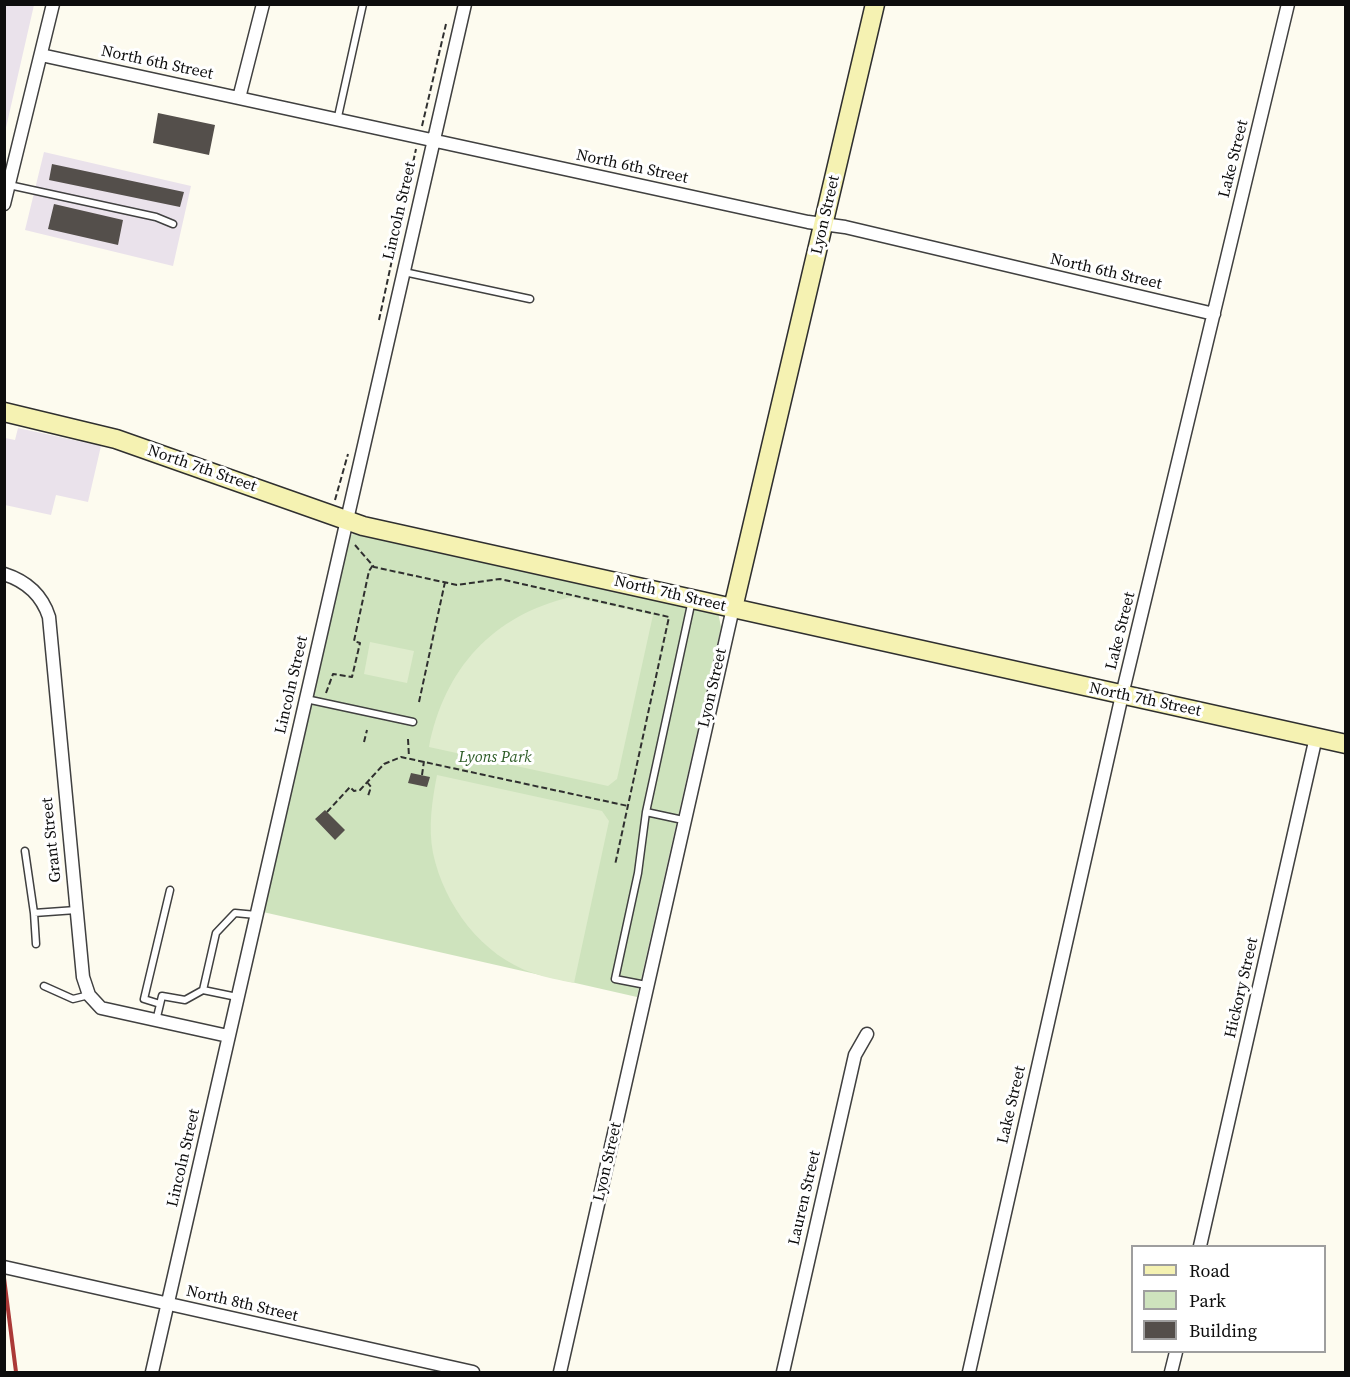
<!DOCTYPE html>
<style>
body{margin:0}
#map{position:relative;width:1350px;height:1377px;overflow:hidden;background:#fdfbef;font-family:"Source Serif 4",serif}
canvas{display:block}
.frame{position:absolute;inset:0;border:6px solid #0d0d0d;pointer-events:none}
.legend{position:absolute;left:1131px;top:1245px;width:195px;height:108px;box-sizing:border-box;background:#fff;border:2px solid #9e9e9e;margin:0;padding:8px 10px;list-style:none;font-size:18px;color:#0d0d0d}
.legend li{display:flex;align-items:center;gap:12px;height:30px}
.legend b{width:30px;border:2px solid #9e9e9e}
</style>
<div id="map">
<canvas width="1350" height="1377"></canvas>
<div class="frame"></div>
<ul class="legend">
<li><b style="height:8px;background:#f5f2b2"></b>Road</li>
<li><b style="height:16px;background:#cee3bd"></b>Park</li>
<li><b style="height:16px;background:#544f4b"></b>Building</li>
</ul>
</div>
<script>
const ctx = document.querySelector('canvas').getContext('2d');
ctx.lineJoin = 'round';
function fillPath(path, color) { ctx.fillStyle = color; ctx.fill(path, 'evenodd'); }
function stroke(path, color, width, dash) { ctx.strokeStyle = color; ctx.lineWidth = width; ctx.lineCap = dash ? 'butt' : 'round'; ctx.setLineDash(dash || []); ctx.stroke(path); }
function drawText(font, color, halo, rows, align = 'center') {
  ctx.font = font + ' "Source Serif 4",serif'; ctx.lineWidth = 6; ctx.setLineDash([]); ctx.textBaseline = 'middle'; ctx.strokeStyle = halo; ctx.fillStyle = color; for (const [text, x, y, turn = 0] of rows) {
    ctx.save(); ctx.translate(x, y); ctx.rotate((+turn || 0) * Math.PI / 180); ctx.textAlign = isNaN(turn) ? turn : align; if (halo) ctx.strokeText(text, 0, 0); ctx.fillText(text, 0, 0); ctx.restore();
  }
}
const industrial = new Path2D(`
 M5 4 34 5 5 132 4 5Z
 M44 152 191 186 173 266 25 230Z
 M18 428 101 446 88 502 56 495 51 515 5 505V438L15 440Z`);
const green = new Path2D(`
 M356 532 718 612 721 627 637 997 263 912 346 549 350 536Z`);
const pitch = new Path2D(`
 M571 597 653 615 617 779 608 786 429 747C444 669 493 615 571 597Z
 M370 642 414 651 407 683 364 674Z
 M437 775 602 811 609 821 574 983C560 980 546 978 533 973 482 956 444 905 433 853 428 827 432 801 437 775Z`);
const building = new Path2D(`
 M158 113 215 125 209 155 153 143Z
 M52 164 184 192 180 207 49 180Z
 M54 204 123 220 118 245 48 229Z
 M411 773 430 777 427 787 408 783Z
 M325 810 345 830 335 840 315 819Z`);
const path = new Path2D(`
 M422 126 446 24
 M379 320 416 149
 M335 500 348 454
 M355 545 374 567 457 585 500 579 669 617 615 865
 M326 693 333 674 352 677 360 643 354 641 369 571 373 565
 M419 702 445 582
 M408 739 409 757
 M364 742 367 730
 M422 775 424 761
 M367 782 371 787 368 796
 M327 812 350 787 354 791 360 790 384 764 401 757 628 806`);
const lane = new Path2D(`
 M337 121 363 4
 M9 185 156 217 173 224
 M404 272 530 299
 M306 699 413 722
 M646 812 683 820
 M25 851 34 913
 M36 944 34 913 76 910
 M646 985 615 979 638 873 646 812 692 600
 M44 986 73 999 89 995
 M237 997 203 990 216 933 235 913 256 915
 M160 1004 144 999 170 890
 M156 1021 162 996 185 1000 203 990`);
const street = new Path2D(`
 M41 55 808 222 845 227 1214 314
 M239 98 263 4
 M4 204 53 4
 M4 574C26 581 42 595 49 617L83 977 89 995 101 1008 228 1036
 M1200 1246 1316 737
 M4 1267 473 1372
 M152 1372 465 4
 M560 1372 733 608
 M783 1372 855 1055 867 1034
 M969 1372 1122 695 1288 4
 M1171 1372 1176 1352`);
const secondary = new Path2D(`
 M4 412 116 439 363 526 1346 744
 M733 608 875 4`);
const rail = new Path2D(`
 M4 1278 16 1372`);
const streetNames = [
 ["North 6th Street",157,63,12],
 ["Lake Street",1234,159,-76],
 ["North 6th Street",632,167,12],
 ["Lincoln Street",400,211,-77],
 ["Lyon Street",826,215,-77],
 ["North 6th Street",1106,272,13],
 ["North 7th Street",202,469,19],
 ["North 7th Street",670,594,13],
 ["Lake Street",1121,631,-76],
 ["Lincoln Street",292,685,-77],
 ["Lyon Street",713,688,-77],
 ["North 7th Street",1145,700,12],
 ["Grant Street",52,840,-96],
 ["Hickory Street",1242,988,-77],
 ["Lake Street",1012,1105,-77],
 ["Lincoln Street",184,1158,-77],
 ["Lyon Street",608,1162,-77],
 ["Lauren Street",805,1198,-77],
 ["North 8th Street",242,1304,13]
];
const parkNames = [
 ["Lyons Park",495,758]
];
fillPath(industrial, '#eae2eb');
fillPath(green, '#cee3bd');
fillPath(pitch, '#dfeccd');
fillPath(building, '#544f4b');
stroke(lane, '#404040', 9);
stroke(street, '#404040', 15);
stroke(secondary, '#2f2f2f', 21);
stroke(path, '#2f2f2f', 2, [6, 3]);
stroke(lane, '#fff', 6);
stroke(street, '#fff', 12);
stroke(secondary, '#f5f2b2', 18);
stroke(rail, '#ab3937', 4);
drawText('16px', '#0d0d0d', '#fff', streetNames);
drawText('italic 16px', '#2d5c26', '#fff', parkNames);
</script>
